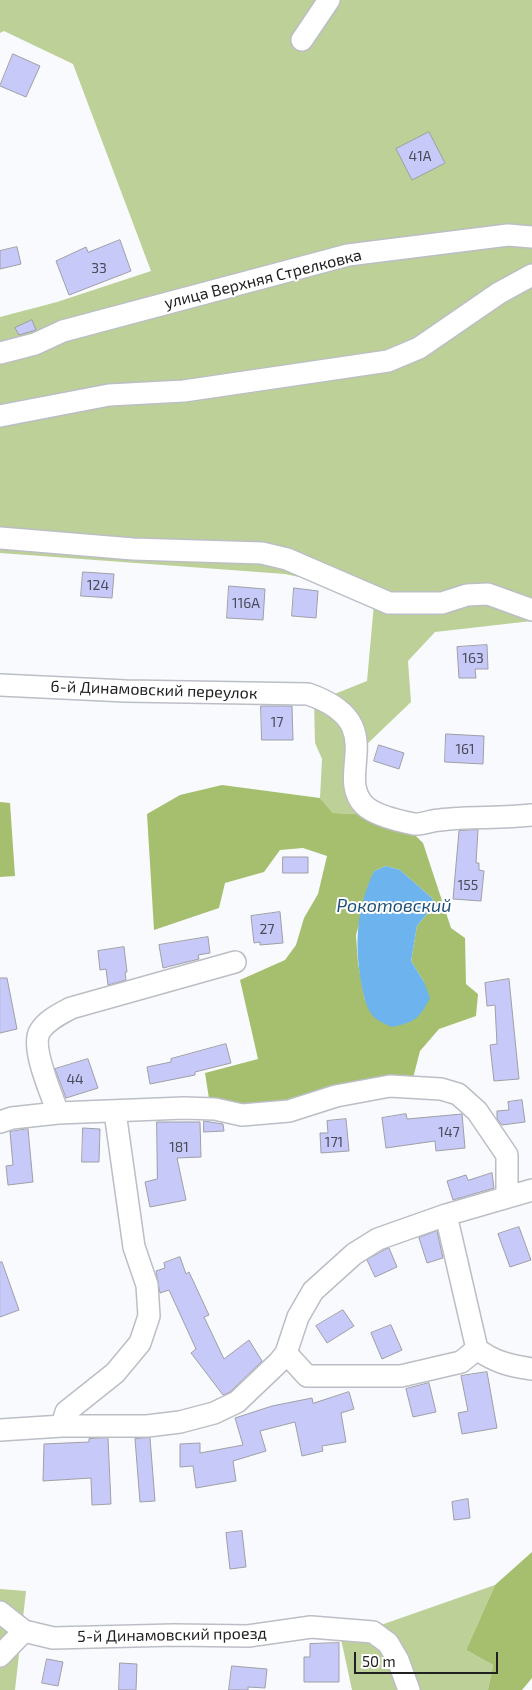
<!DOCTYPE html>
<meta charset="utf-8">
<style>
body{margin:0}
#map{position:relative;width:532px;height:1690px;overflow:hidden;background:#f8fafe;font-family:"Exo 2",sans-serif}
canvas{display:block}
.scale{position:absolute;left:354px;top:1652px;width:144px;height:22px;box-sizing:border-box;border:2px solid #202123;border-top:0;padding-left:6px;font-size:15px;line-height:18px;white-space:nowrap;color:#202123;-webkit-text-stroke:4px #fff;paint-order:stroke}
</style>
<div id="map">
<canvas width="532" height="1690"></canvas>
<div class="scale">50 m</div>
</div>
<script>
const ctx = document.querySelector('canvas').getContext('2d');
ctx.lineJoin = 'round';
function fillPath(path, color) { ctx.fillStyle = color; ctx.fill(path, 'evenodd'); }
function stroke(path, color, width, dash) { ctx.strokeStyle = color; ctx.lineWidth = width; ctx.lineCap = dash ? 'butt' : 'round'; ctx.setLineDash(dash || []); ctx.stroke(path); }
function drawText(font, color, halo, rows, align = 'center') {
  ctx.font = font + ' "Exo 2",sans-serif'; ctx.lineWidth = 4; ctx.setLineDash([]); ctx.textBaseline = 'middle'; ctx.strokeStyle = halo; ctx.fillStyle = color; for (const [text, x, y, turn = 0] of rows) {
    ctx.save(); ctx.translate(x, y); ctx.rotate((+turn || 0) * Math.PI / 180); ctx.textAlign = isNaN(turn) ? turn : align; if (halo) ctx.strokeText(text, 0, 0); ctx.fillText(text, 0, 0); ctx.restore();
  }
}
const green = new Path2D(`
 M0 0H532V621L435 632 408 661 411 702 363 748 332 695 367 681 374 604 332 584 285 574 0 553V317L57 302 151 271 73 64 4 31 0 33Z
 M314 700 349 733 359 814 333 813 320 798 322 759 315 743Z
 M495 1585 466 1650 493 1665 488 1690H352L341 1639Z
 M0 1589 26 1591 15 1690H0Z`);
const forest = new Path2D(`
 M222 785 320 798 333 813 359 814 410 830 423 843 451 928 465 938 466 984 478 994 476 1016 439 1029 420 1051 412 1082 286 1106 210 1105 205 1073 258 1059 240 980 285 960 296 945 304 918 318 894 327 856 303 848 280 850 264 872 225 883 219 908 154 930 147 814 180 795ZM386 866 400 870 433 899 430 910 417 926 411 961 424 982 365 1000 358 963 356 935 374 871Z
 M0 802 10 803 15 876 0 877Z
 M532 1552V1678L522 1690H488L493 1665 466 1650 495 1585Z`);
const water = new Path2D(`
 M386 866 400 870 433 899 430 910 417 926 411 961 424 982 430 998C419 1019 415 1022 392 1027 387 1025 380 1022 375 1018 367 1011 364 997 362 987 354 945 356 910 374 871Z`);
const building = new Path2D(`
 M13 54 40 66 26 97 0 86Z
 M429 132 445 163 412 180 396 149Z
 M120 240 131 271 69 295 56 261 86 247 88 252Z
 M17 247 21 264 0 269V251Z
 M32 320 36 330 19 335 15 328Z
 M83 572 114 574 112 598 81 596Z
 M229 586 265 589 263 620 227 618Z
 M294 588 318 591 316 618 292 616Z
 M487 645 488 669H475L476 678H459L457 647Z
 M261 706H292L293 740H262Z
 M446 734 484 736 483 764 445 762Z
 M379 745 404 753 399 769 374 761Z
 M478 830 476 863H479V870L484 871 481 901 453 899 459 831Z
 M283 857H308V873H283Z
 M280 912 283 943 260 945V942L254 943 251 916Z
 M208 937 210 953 198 955 199 959 163 968 159 945Z
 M124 947 127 972H125L126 980 108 985 106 969 100 970 98 951Z
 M0 978H7L17 1029 0 1033Z
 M509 979 519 1079 494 1081 490 1045 497 1044 495 1005 487 1006 485 983Z
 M226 1044 231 1063 195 1072V1075L150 1084 147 1067 171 1062V1059Z
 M88 1059 98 1088 66 1098 55 1069Z
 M522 1100 525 1122 502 1125 497 1119V1111L509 1110 508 1102Z
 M406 1114 407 1119 462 1114 465 1148 436 1151 435 1141 386 1148 382 1118Z
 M346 1119 349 1151 321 1153 320 1133H328L327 1121Z
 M204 1121 223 1124 224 1131 204 1132Z
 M157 1122H200L201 1157 177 1158 186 1200 150 1207 145 1182 157 1179Z
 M83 1128 100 1129 99 1162H82Z
 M28 1129 33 1182 8 1185 6 1166 13 1165 10 1132Z
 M492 1173 494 1188 453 1200 447 1181 466 1175 468 1180Z
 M519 1227 531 1260 510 1267 498 1234Z
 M437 1231 443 1258 427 1263 419 1238Z
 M389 1248 397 1267 375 1277 367 1260Z
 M180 1257 186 1274 189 1272 209 1315 204 1317 224 1359 249 1340 262 1361 230 1392 223 1395 191 1353 196 1349 169 1290 160 1293 156 1271 165 1268 164 1263Z
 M0 1262H2L19 1310 0 1317Z
 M343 1310 354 1326 327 1343 316 1326Z
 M391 1325 402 1350 382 1359 371 1333Z
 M487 1372 497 1428 462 1434 458 1413 468 1411 461 1376Z
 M429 1383 436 1412 413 1417 406 1389Z
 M349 1392 354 1409 341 1413 346 1442 322 1446 323 1451 302 1456 295 1422 260 1431 266 1451 233 1461 236 1481 196 1488 193 1466 180 1467V1444L200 1443V1453L243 1445 235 1418 272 1406 312 1398 313 1403Z
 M108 1438 111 1504 92 1505 91 1478 43 1481 44 1444 89 1442V1439Z
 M150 1438 155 1501 140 1502 135 1439Z
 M468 1499 470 1518 454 1520 452 1502Z
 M242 1531 246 1567 230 1569 226 1533Z
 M339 1643V1682H304V1657H310V1644Z
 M47 1659 63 1662 58 1686 42 1683Z
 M120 1663 137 1664 136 1690H119Z
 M232 1666 267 1669 265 1688 248 1687V1690H229Z`);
const minor = new Path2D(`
 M302 40 329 0
 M0 353 35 344 63 331 348 255 508 235 532 237
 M0 416 109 395 184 391 388 361 419 348 499 293 532 275
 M0 538 133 549 262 553 287 559 389 603H442L467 595 488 594 532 610
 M0 685 126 691 308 694C392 723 334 774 364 805 374 815 399 821 414 824 422 825 432 820 440 820 471 816 501 819 532 815
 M58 1113C52 1095 30 1047 40 1031 47 1020 60 1014 71 1008L235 962
 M0 1122 12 1118 58 1113 184 1108 215 1109 242 1115 289 1111 336 1096 390 1086 441 1089 458 1094 477 1111 507 1155V1196
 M446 1215 477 1349C494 1362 511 1366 532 1369
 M286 1353 307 1376H401L461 1362 477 1349
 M62 1426 66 1412 115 1373 140 1343 149 1316 147 1285 134 1247 115 1112
 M0 1430 62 1426H147L180 1422 214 1413 237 1402 279 1362 286 1353 298 1317 313 1291 354 1254 378 1239 446 1215 532 1190
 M0 1612 24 1631 53 1638 174 1635 248 1636 311 1627 373 1632 388 1643 398 1660 409 1690
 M0 1656 24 1631`);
const numberNames = [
 ["41А",420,156],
 ["33",99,268],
 ["124",98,585],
 ["116А",246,603],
 ["163",473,658],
 ["17",277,722],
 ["161",465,749],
 ["155",468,885],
 ["27",267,929],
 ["44",75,1079],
 ["147",449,1132],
 ["171",334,1142],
 ["181",179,1147]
];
const streetNames = [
 ["улица Верхняя Стрелковка",263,279,-14],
 ["6-й Динамовский переулок",154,690,2],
 ["5-й Динамовский проезд",172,1635,-1]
];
const waterNames = [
 ["Рокотовский",394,906]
];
fillPath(green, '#bdd098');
fillPath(forest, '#a5bf6f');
fillPath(water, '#6db3ed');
fillPath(building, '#c7c9f8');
stroke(building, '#9f9fa6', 1);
stroke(minor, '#bbbec5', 24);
stroke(minor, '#fff', 21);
drawText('14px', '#4a4b58', null, numberNames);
drawText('16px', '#202123', '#fff', streetNames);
drawText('italic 18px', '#1e5077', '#fff', waterNames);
</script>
